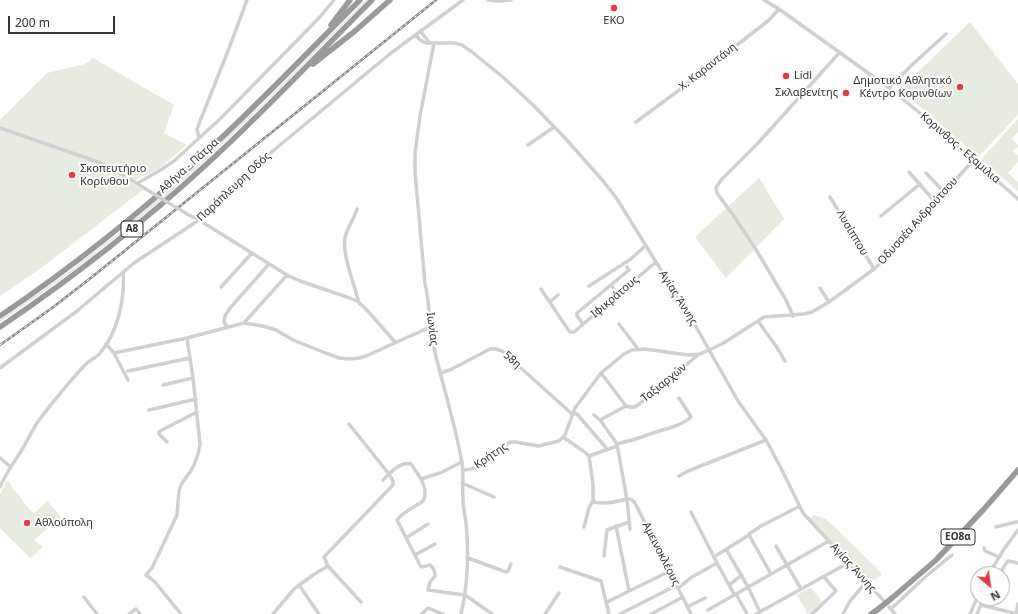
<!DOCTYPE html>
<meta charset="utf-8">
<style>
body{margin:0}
#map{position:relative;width:1018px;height:614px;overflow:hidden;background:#fff;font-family:"Noto Sans",sans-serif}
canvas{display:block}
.north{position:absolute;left:970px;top:566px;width:40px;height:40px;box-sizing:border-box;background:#fff;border:1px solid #adadad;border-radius:50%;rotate:151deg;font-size:11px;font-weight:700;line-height:16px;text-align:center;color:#333}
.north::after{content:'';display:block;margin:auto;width:14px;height:18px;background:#e63946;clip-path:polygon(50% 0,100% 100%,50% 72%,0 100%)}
.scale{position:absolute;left:8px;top:16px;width:107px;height:18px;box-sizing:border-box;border:2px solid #333;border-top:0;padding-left:5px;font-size:12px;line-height:14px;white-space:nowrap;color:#333;-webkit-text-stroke:3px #fff;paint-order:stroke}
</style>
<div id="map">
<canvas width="1018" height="614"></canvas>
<div class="north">N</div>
<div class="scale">200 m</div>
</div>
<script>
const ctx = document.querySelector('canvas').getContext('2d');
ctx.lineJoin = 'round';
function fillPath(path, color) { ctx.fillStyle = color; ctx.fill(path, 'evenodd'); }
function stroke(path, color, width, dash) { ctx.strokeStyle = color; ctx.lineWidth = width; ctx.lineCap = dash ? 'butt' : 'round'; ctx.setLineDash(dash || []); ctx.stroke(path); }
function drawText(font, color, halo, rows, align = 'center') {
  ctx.font = font + ' "Noto Sans",sans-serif'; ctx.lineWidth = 4; ctx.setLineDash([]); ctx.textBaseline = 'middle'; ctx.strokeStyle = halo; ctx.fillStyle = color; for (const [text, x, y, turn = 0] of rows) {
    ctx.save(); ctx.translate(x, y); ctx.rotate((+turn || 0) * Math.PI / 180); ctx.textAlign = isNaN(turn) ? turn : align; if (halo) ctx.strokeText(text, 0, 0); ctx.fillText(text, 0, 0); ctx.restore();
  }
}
const green = new Path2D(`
 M365 0H367C308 60 249 121 186 178 146 214 103 249 59 281 40 295 20 308 0 322V320L59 279 116 235 184 177 260 106Z
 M970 22 1018 84V115L978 157 929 114 899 90Z
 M93 58 174 105 164 133 187 145C176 154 166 164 154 171 147 175 139 177 132 183L143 190 41 268 0 296V120L47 73 82 65 87 63Z
 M1018 119V133H1017L1012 139 1018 145V148L1017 147 1013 151 1017 155 1018 154V162L1008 173 1018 182V191L981 159Z
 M759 178 784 219 726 278 695 237Z
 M7 480 29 509 34 513 47 501 61 517 34 540 43 547 30 558 0 528V494Z
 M814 515 826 519 881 572V575L875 580 868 579 863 576 810 519Z
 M811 588 823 602 810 614H808L797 595 807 589Z`);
const minor = new Path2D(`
 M488 0 498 1 511 0
 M764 0 779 9 885 85 925 117 1018 199
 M420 31 430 43
 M416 35 420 40 426 43H454L462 45 472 52 504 78 533 105 565 138 604 182 617 199 656 262 686 309 738 401 766 440 782 470 803 513 883 600
 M434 43 420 116 415 153V172L425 284C430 304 429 324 433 344 442 384 455 422 462 463 464 475 462 487 463 499 463 507 465 515 466 523 469 554 468 584 461 614
 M889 88 914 63 946 34
 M636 122 682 88 769 20 779 9
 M0 128 98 162 119 172 144 188
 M199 138 197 129 228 51 247 0
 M528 145 554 127
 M909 172 936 203
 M926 173 945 193
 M138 183 162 169 174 161 220 119 320 17 334 0
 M830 197 874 269
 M357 209C354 219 347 228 345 238 342 255 355 286 359 303
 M187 214 199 220 287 275 300 281 347 297 357 301 366 309 395 342
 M881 216 920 184
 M611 285 618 295
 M589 286 631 259 646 245
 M221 287 252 253
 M820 288 829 302
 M541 289 567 328 570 332H574L656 262
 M550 302 558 295
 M793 316 786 300 755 248 733 215 717 193 716 188 721 180 759 142 840 52
 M758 321 776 346 785 361
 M244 323 287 275
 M583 324 577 316V313L629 270 627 267
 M619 324 638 349
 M227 327 224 322 225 316 230 308 269 264
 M106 344 114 353 187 338 244 323 263 326 276 330 293 340 323 352 339 358 349 359 359 358 366 356 430 327
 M114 353 128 380
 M0 368 77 311 134 263 199 220 209 212 239 181 262 160 391 53 463 0
 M128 371 190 358
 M440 373 450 370 490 349H496L502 351 561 404 572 414H577L607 449
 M601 373 626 406
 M163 385 193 378
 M626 406 602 419 601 421 617 444 627 500 630 529
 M626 406 630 407H635L647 398 699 354
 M149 410 196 399
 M594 415 601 421
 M563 437 586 453 589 456
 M167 442 159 434V432L162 430 197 412
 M617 444C630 441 643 437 656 432 668 428 681 426 691 417L690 415 679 398
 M589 456 593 484V497L594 502C605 505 618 501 629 499L632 500 635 503 691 614
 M589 456 617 446
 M0 458 11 467
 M463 470C478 471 495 453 507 444L511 442H516L538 446 559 441 565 435 575 408 601 373 624 354 632 350 645 349 688 355 700 354 722 344 764 317 804 314 812 312 829 302 874 269 884 260 906 237 974 159
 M679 476 688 471 766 440
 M421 479 440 473 462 462
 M383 480C390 473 400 461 411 464 418 474 430 489 423 501 416 506 401 513 397 520L421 567 430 565C434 568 435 571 435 576L430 582 428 590 465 595 492 614
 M462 483 494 497
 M0 487C6 473 15 461 23 448 28 439 33 429 39 420 53 402 68 383 84 366 88 361 96 358 100 353 118 333 125 298 123 272
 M691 512 717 563 734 594
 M616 526 629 591
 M584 527 589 508 593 500
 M996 527 1016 522H1018
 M406 538 428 524
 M776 546 801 589
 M984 548 985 551 999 557
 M726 549 748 587 760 612
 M415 555 435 544
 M717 555 749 535
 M604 556 607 530 629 522
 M468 558 506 572 508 571 511 564
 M328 566 361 602
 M560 567 601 581 609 614
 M771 574 749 535V534L761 526 800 506
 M989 574 1004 549 1018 530
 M999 574 1008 561 1018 563
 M299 585 319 614
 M729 585 742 575
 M678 588 692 577 717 563
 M736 594 747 614
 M84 597 97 614
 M606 603 611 600 670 571
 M981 605 1018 614
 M687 607 705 598
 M889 607 895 614
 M891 609 925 577 952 555
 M708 610 829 541
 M129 614 136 609 140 614
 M181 614 155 582 146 575 152 568 177 515 179 491 182 483 190 472 194 465 198 454 200 444 193 378 187 338
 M273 614 294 589 313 575 328 566 324 557 393 485V481L389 474 349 424
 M422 614 428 608 443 614
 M545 614 559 593
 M620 614 677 585
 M651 614 683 597
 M756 614 848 563
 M812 614 836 591 824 577
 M843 614 850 601 866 582
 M970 614 978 596
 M977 614 984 598
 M1016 614 1018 604`);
const highway = new Path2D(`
 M331 25 350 0
 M313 64 355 31 390 0
 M0 316C71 268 139 214 202 156 257 106 308 52 360 0
 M0 327C74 277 144 222 209 162 266 110 318 54 372 0
 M892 598 936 560 984 509 1018 470
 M871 614 877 610`);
const rail = new Path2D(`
 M0 345 52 308 92 277 436 0`);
const minorBridge = new Path2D(`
 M144 188 187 214`);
const highwayBridge = new Path2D(`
 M877 610 892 598`);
const markers = [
 [614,8,4,"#e63946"],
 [786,76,4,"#e63946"],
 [960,87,4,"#e63946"],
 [846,93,4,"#e63946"],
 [72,175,4,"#e63946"],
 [27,523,4,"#e63946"]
];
const shields = [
 [132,229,22],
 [958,537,34]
];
const shieldNames = [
 ["Α8",132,229],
 ["ΕΟ8α",958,537]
];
const poiNames = [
 ["EKO",614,21,"center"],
 ["Lidl",794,76],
 ["Δημοτικό Αθλητικό",952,81,"right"],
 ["Κέντρο Κορινθίων",952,94,"right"],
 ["Σκλαβενίτης",838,93,"right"],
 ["Σκοπευτήριο",80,169],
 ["Κορίνθου",80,182],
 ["Αθλούπολη",35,523]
];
const streetNames = [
 ["Χ. Καραντάνη",708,67,-38],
 ["Κορινθος - Εξαμιλια",960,148,41],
 ["Αθήνα - Πάτρα",189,166,-42],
 ["Παράπλευρη Οδός",234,187,-43],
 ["Οδυσσέα Ανδρούτσου",918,221,-48],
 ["Λυσίππου",852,233,59],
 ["Ιφικράτους",615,297,-40],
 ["Αγίας Άννης",678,298,58],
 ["Ιωνίας",432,329,83],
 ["58η",512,360,41],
 ["Ταξιαρχών",664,383,-39],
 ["Κρήτης",491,456,-34],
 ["Αμεινοκλέους",661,554,63],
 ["Αγίας Άννης",853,568,48]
];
fillPath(green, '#e6ecdf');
stroke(minor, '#d0d0d0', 3.5);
stroke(highway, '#9a9a9a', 5.5);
stroke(rail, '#888', 2.5);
stroke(rail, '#fff', 1, [3]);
stroke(minorBridge, '#d0d0d0', 3.5);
stroke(highwayBridge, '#9a9a9a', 5.5);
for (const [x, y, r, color] of markers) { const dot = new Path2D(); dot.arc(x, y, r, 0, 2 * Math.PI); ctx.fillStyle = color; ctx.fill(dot); stroke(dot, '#fff', 1.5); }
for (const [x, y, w] of shields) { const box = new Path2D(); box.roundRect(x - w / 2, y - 8, w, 16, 3); ctx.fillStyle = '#fff'; ctx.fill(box); stroke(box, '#333', 1); }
drawText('bold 10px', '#333', null, shieldNames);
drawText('11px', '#333', '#fff', poiNames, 'left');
drawText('11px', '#333', '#fff', streetNames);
</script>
